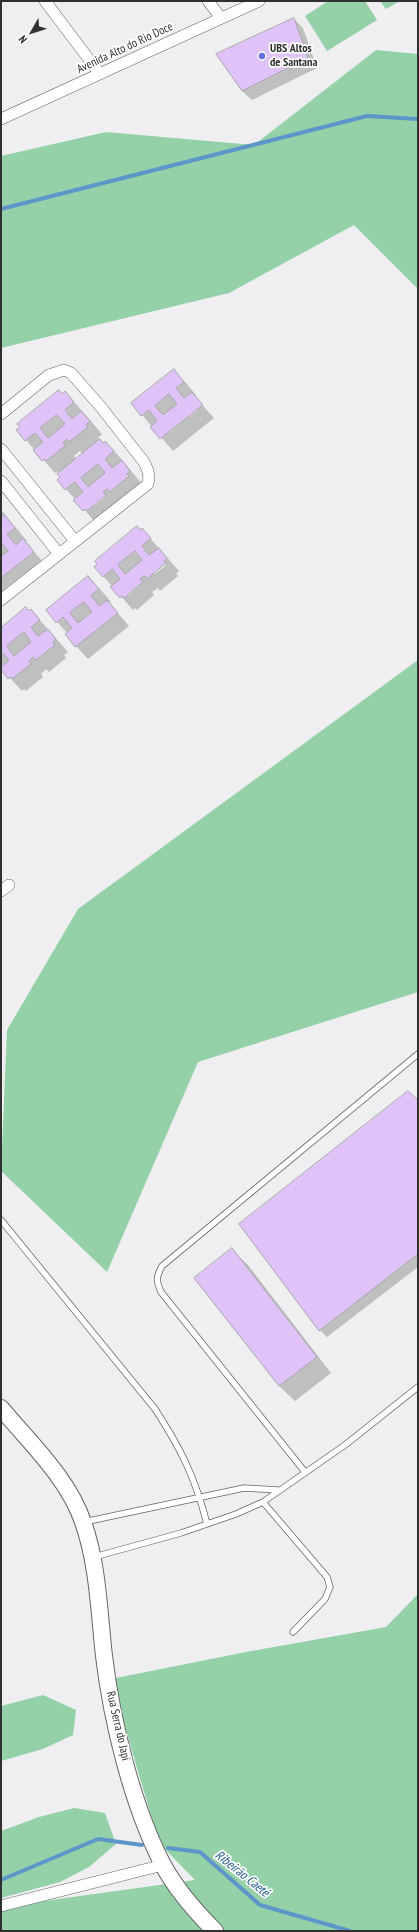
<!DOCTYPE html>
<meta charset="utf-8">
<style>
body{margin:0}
#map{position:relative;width:419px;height:1932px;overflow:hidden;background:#efeff1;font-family:"PT Sans Narrow",sans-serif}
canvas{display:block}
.frame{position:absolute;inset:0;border:2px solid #303031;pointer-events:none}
.north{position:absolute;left:12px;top:12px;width:40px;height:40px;-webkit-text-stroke:3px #fff;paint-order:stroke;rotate:231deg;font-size:11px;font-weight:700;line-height:16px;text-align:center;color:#303031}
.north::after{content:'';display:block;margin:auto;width:14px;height:18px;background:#303031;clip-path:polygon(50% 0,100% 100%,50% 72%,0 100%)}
</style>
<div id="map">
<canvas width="419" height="1932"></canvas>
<div class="frame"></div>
<div class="north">N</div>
</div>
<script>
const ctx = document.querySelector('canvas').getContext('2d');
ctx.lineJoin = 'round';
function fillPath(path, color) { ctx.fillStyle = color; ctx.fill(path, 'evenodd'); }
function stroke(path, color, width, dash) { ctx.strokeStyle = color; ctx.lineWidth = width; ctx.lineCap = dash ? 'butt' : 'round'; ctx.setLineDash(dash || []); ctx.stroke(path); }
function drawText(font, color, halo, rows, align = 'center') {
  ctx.font = font + ' "PT Sans Narrow",sans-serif'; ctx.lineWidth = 3.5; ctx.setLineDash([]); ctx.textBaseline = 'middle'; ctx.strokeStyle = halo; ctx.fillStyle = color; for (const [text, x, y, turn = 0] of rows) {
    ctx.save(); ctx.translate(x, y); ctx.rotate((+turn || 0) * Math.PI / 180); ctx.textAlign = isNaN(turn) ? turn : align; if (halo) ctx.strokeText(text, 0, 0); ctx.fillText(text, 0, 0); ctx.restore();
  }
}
const green = new Path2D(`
 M328 1H365L377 20 327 51 305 16Z
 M380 1H400L386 9Z
 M376 50 418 54V289L354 225 229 293 1 348V156L106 132 254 145Z
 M418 660V992L198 1062 107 1272 1 1171 7 1030 78 909Z
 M418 1594V1931H1V1907L195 1880 159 1843 111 1679 246 1652 386 1627Z
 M43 1695 76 1710 73 1735 43 1749 1 1761V1706Z
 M74 1808 105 1813 116 1844 89 1867 60 1882 1 1898V1831L39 1817Z`);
const shadow = new Path2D(`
 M294 19 303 28 317 68 252 100 242 91Z
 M173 370 186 383 196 395 194 396 214 418 173 451 142 415ZM197 409 198 410 189 417 188 416ZM175 426 176 427 169 433 168 432Z
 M59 391 63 395 65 393 77 405 102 434 98 438 103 444 105 442 118 455 142 484 96 523 58 480 62 477 59 473 58 471 55 473 26 440ZM80 451 83 454 77 459 74 456ZM104 495 105 497 94 506V503Z
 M1 509 6 516 5 517 17 529 27 541 25 542 46 565 1 594Z
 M142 529 179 571 176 574 178 576 160 591 158 588 152 592 154 595 137 610 135 608 133 610 103 576ZM164 563 166 565 155 574 153 572ZM138 585 139 586 129 595 128 593Z
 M88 578 101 590 111 602 109 603 129 626 88 659 76 646 67 633 47 610Z
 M31 610 68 652 64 655 66 658 49 672 46 669 41 674 43 677 26 691 24 689 22 691 1 668V629Z
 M418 1102V1267L327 1337 320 1330Z
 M232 1250 248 1265 331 1373 295 1401 279 1386 196 1278Z`);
const stream = new Path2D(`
 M1 209 367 116 418 119
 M168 1848 200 1852 260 1905 350 1931
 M1 1880 98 1839 142 1845`);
const building = new Path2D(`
 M294 18 308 58 242 91 216 54Z
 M174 369 184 382 176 388 184 398 192 392 203 405 160 439 150 427 157 421 149 410 141 416 131 403ZM169 394 177 404 163 415 155 406Z
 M59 390 62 394 65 391 74 402 65 410 72 419 81 411 90 421 86 425 88 427 69 442 67 439 63 443 65 446 46 461 45 459 42 461 33 450 43 442 35 433 25 441 16 430 20 427 17 424ZM57 415 65 424 48 438 40 428Z
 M100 439 103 443 105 441 114 451 105 459 112 468 122 460 130 471 127 474 129 476 110 492 107 489 103 492 106 495 87 511 85 509 83 511 73 500 83 492 75 482 65 490 57 480 60 477 57 474ZM98 464 105 473 88 487 81 478Z
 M5 515 15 528 7 534 16 545 23 538 34 552 1 578V556L8 551 1 542V518Z
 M137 526 140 530 142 528 151 538 142 546 149 555 159 548 167 558 164 561 166 563 147 579 145 576 140 579 143 582 124 598 122 596 120 598 110 587 120 579 112 569 103 577 94 567 97 564 95 561ZM135 551 142 560 125 574 118 565Z
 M88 576 99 589 91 595 99 606 107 600 118 613 75 647 65 634 72 628 63 617 56 623 46 610ZM84 602 92 612 78 623 70 613Z
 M26 607 29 611 31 609 40 620 31 627 38 636 48 629 56 639 53 642 55 645 36 660 33 657 29 661 31 664 12 679 11 677 8 679 1 670V667L9 660 1 651V628ZM24 632 31 642 14 656 7 646Z
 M408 1091 418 1100V1254L319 1331 239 1224Z
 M232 1248 317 1357 279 1386 194 1278Z`);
const lane = new Path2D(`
 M1 1220 155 1409C181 1449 195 1477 207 1524
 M305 1472 161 1292C156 1281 156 1277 162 1266L418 1054
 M263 1502 327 1577 330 1587 325 1599 293 1632
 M84 1522 244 1488 278 1490
 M94 1557 181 1533 236 1514 263 1502 345 1445 418 1387`);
const street = new Path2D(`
 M45 1 100 74
 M208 1 221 18
 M1 119 259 1
 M1 414 49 375 64 370 71 373 100 406 144 462C148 470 150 475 148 484L1 600
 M1 449 75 541
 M1 481 59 554
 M1 891 9 885
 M1 1906 163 1865`);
const secondary = new Path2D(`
 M1 1408C30 1443 68 1478 83 1522 98 1564 99 1612 104 1656 112 1722 132 1805 163 1865 176 1889 195 1911 215 1931`);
const markers = [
 [262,56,4,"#636de6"]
];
const streetNames = [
 ["Avenida Alto do Rio Doce",125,48,-25],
 ["Rua Serra do Japi",118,1726,77]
];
const poiNames = [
 ["UBS Altos",270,49],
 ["de Santana",270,63]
];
const waterNames = [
 ["Ribeirão Caeté",242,1874,39]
];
fillPath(green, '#94d1a8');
fillPath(shadow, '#0003');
stroke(stream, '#5e96ca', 4);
fillPath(building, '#dfc3f8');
stroke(building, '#a8a7a9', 1);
stroke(lane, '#666667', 7);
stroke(street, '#666667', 12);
stroke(secondary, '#666667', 18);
stroke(lane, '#fff', 5.5);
stroke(street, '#fff', 11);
stroke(secondary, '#fff', 16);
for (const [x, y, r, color] of markers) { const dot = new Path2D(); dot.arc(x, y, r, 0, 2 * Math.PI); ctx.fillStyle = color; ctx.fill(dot); stroke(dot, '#fff', 1.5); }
drawText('12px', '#303031', '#fff', streetNames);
drawText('bold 12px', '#303031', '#fff', poiNames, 'left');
drawText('italic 13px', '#1f5b8d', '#fff', waterNames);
</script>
